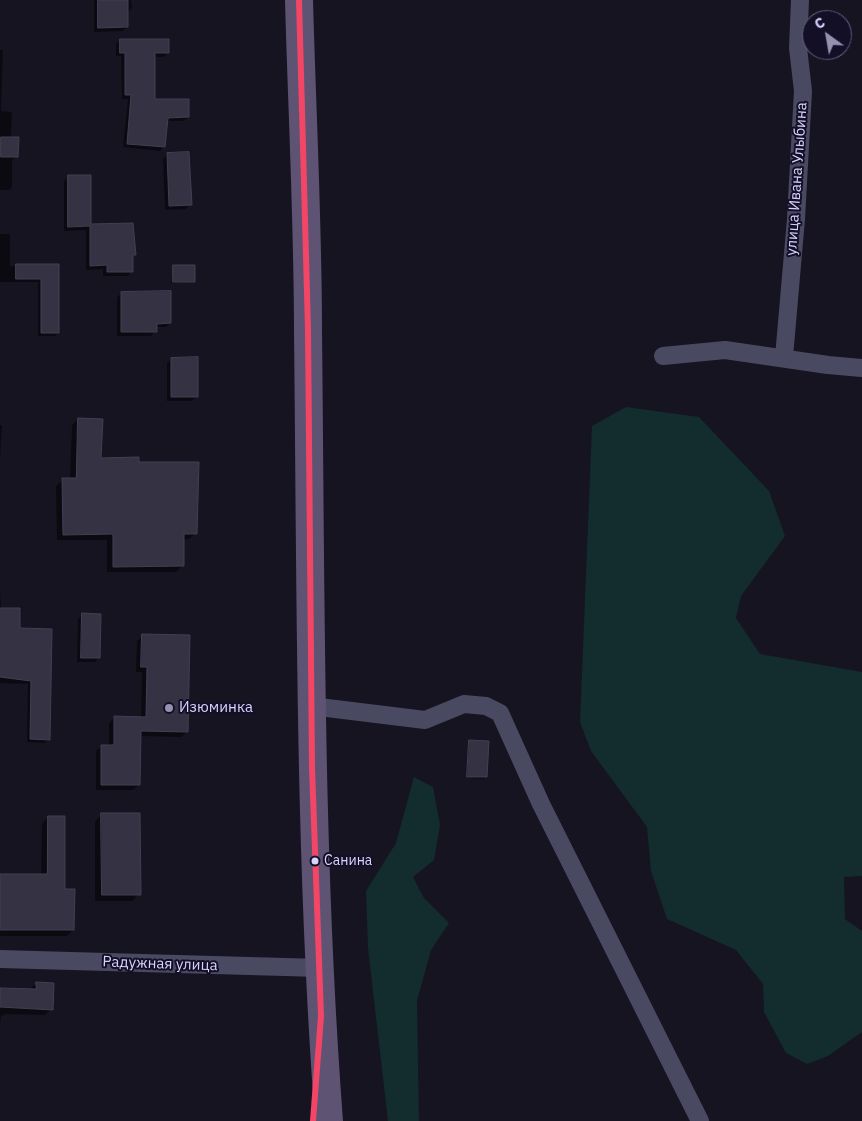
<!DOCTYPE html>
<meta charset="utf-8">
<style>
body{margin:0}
#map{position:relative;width:862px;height:1121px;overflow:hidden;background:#161421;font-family:"IBM Plex Sans",sans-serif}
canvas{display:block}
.north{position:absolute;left:802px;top:10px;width:50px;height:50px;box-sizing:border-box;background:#130f26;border:1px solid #625e7d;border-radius:50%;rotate:328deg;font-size:14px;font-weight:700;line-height:20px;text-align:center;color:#d9d4ff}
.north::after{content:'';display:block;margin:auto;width:18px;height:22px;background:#9591b1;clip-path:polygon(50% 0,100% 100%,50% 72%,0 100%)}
</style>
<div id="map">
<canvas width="862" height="1121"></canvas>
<div class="north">С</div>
</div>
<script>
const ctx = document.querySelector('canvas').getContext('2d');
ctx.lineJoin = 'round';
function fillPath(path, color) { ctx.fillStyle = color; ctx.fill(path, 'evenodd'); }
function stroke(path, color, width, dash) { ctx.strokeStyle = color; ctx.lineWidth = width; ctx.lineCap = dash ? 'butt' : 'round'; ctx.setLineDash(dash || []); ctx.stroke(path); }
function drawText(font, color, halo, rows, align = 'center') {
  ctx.font = font + ' "IBM Plex Sans",sans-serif'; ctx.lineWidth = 4; ctx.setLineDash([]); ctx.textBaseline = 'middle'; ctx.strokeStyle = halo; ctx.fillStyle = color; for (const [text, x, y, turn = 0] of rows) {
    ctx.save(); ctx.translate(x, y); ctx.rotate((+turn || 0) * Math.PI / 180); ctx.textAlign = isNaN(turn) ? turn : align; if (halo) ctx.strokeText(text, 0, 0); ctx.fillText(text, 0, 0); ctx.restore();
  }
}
const green = new Path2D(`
 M626 407 699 417 769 491 785 536 741 596 736 618 760 654 862 672V876L844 877 845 919 862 931V1032L828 1056 807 1064 786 1053 764 1012 763 984 736 950 667 919 651 871 647 827 591 751 580 722 592 426Z
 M414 777 433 787 440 825 434 860 413 877 424 898 449 923 431 950 417 1001 419 1121H388L368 948 366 891 396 843Z`);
const shadow = new Path2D(`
 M94 0H131L132 8 127 13V27L123 31 94 32Z
 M120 40 168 53 164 57H153L154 101 188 117 184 121H166L164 147 160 151 123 147 128 99H122L121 56H116V44Z
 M0 50H3L1 111 12 112 11 138 17 156 12 160V187L9 190H0Z
 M167 154 190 204 186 209 165 210 163 159Z
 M68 177 90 225 135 254 132 257V271L128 276H103V269L86 270V230L64 231V181Z
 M0 234H10V266H58V333L55 336H38V282H0Z
 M173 266 194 282 171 283Z
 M121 293 170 323 166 327H156L155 331 151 336H117V298Z
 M171 359 197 396 192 401H167V363Z
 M78 419 100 459 196 533 189 539 182 540 183 565 176 572H107V540H57L56 486 63 479H70L72 425Z
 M0 425H2L0 460Z
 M0 588 1 609 19 629 49 739 45 743 27 742 28 684 0 683Z
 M82 615 99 657 95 662H77L78 619Z
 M142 636 187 732 181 737 140 736 139 785 133 790H96V751L102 746H109V723L115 717 141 718 142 672H136L137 641Z
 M469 741 486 777 484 779 466 778Z
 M101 815 139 894 132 901H95V822Z
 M48 817 73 930 67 936H0V876H41L42 824Z
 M36 983 51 1009 45 1015 6 1014 1 1016 0 1026V989L29 990Z`);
const building = new Path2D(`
 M98 0H128V27L98 28Z
 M120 39H169V53H155V99H189V117L168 118 165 147 127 144 131 95H125V53H120Z
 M1 137H19L18 157H1Z
 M189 152 192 205 169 206 167 153Z
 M68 175H91V224L133 223 136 255H133V272H107V265L90 266V226L68 227Z
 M16 264H59V333H41V279H16Z
 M173 265H195V282H173Z
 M171 291V323L157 324V332H121V292Z
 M198 357V397H171V358Z
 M78 418 103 419 101 458 139 457V462H199L197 534H184V566L113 567V534L63 535 62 478H76Z
 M0 608H20V628L52 629 50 740 30 739 31 681 0 677Z
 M82 613 101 614 100 658H81Z
 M142 634 190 635 188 732 141 731 140 785H101V745H114V716L146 717 147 667H141Z
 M469 740 489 741 487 777H467Z
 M101 813H140L141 895H102Z
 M48 816H65V889H75L74 930H0V874H47Z
 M36 982 54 983 53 1010 0 1007V988L36 989Z`);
const minor = new Path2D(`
 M663 356 725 350 828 365 862 368
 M784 357 796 219 803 91 798 48 800 0
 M311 706 425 720 464 704 486 706 500 713 541 804 700 1121
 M0 959 320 968`);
const primary = new Path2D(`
 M299 0C302 111 308 222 308 332 311 595 309 859 329 1121`);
const bus1 = new Path2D(`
 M299 0 308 329 312 767 321 1016 313 1121`);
const markers = [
 [169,708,5,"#9591b1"],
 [315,861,4.5,"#d9d4ff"]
];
const busNames = [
 ["Санина",324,861]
];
const streetNames = [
 ["улица Ивана Улыбина",797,179,-86],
 ["Радужная улица",160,964,2]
];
const poiNames = [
 ["Изюминка",179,708]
];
fillPath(green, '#132c2d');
fillPath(shadow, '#0007');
fillPath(building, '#343243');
stroke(building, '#433f54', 1);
stroke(minor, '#4a4962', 18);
stroke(primary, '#5e5373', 28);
stroke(bus1, '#f34667', 6);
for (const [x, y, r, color] of markers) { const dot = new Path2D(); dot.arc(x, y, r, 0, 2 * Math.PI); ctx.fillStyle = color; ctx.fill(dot); stroke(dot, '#130f26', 2); }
drawText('14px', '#d9d4ff', '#130f26', busNames, 'left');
drawText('15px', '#d9d4ff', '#130f26', streetNames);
drawText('15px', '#d9d4ff', '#130f26', poiNames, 'left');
</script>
